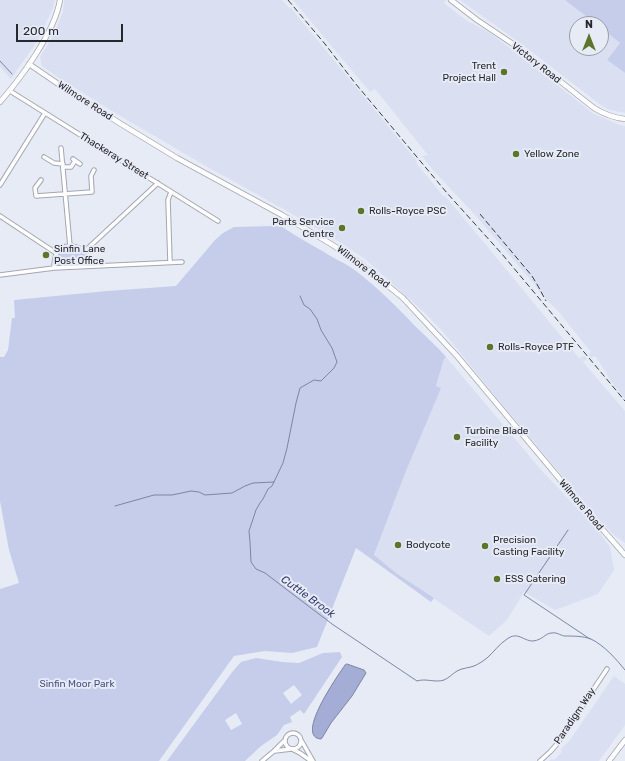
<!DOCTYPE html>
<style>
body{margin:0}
#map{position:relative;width:625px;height:761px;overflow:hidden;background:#e7ebf6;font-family:Rubik,sans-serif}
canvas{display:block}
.north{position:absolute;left:569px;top:16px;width:40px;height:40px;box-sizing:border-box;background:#e7ebf6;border:1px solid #9a9da6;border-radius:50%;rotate:0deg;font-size:11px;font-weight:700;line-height:16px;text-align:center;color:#27282d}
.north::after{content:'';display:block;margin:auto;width:14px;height:18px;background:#5b762a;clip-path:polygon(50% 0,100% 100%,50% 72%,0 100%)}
.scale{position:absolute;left:16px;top:24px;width:107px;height:18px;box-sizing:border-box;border:2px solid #27282d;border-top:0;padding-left:5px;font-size:12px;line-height:14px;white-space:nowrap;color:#27282d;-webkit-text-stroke:3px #e7ebf6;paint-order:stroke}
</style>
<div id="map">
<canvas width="625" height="761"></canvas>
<div class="north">N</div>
<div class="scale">200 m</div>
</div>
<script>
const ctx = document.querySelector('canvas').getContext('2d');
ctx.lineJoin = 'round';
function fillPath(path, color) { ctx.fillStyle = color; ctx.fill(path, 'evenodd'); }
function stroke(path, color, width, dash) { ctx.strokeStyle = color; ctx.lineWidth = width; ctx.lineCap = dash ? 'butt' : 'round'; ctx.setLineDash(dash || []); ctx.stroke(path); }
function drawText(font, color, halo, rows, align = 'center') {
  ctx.font = font + ' Rubik,sans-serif'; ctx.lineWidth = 4; ctx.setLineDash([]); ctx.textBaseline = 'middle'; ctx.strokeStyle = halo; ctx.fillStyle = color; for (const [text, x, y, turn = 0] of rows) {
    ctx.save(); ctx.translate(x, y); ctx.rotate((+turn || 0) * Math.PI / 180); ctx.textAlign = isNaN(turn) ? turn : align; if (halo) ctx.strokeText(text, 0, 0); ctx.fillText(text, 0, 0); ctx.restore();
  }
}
const built = new Path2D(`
 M0 0H55L53 8 38 40 11 79 0 67Z
 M64 0H282L289 8 290 7 416 160 417 164 443 196H445L486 245 579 358 585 356 587 359 583 362 625 411V543L615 536 602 523 496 397 445 334 426 314 365 259 335 239 287 211 211 169 112 111 59 78 42 66 41 62 40 57 54 34 63 12Z
 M293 0H446L444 3 466 20 490 33 514 51 594 114 620 125 625 126V399L610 380 600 363 595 356 591 358 589 354 591 352 559 312 546 299 544 294 541 295 536 286 476 216 433 170 422 156 428 155 375 89 370 92Z
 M460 0H565L596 24H577V48H601V28L620 43 607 60 625 73V113L610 110 602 106 523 45Z
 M446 357 542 471 596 528 610 547 614 570 598 594 555 610 524 592 507 620 489 636 396 573 374 556 406 471 440 388 436 387 444 359Z
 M614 676 625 684V725L599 761H549L551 759 554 760 562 752 561 749 570 740Z`);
const green = new Path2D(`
 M565 0H625V73L607 60 620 43 601 28V24H596Z
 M274 226 282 227C296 236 310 244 324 252 334 259 346 263 356 271 377 287 397 307 416 327 426 337 437 346 446 357L444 359 436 386 441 388 406 471 374 555 396 573 434 598 431 602 356 548 317 647 292 653 265 651 234 656 159 761H0V589L19 583 9 550 0 501V357H4L8 350 12 318H15L14 300 107 291 176 286 215 240 223 233 234 227Z
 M67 249C75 249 82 252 89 252L91 262 57 265 59 254Z
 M340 652 342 657 304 714 300 710 290 717 292 722 284 725 277 735 261 746 245 761H167L233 671 241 662 256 658 282 662 299 663 323 653ZM294 685 302 695 291 704 283 693ZM236 713 242 724 231 730 225 720Z`);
const water = new Path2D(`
 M347 664 364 670 366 673 352 696 331 723 322 738 321 739C294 737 339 674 345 665Z`);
const stream = new Path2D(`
 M0 61 12 74
 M300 296 304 305 310 309 317 319 321 330 332 348 337 362 334 368 321 381 314 380 300 388 296 403 287 448 283 463 272 486 268 489 263 499 260 503 256 510 249 531 250 542 251 562 256 569 265 573 332 624 417 681C426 678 435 683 444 680 449 678 452 674 457 671 462 668 469 668 474 666 479 664 483 661 487 658 494 652 499 644 507 639 518 631 523 641 533 641 543 640 545 633 552 633 556 632 560 635 564 636 573 636 583 636 591 639 605 646 616 659 625 670
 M115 506 154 495H172L191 491 199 492 205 495 232 493 245 486 253 483 274 482
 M568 530 524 595 590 639`);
const minor = new Path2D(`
 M10 91 218 221
 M61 148 70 246
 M44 157 54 163 63 164
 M73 159 80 164
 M63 167H71L75 161
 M41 180 35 188 36 196 92 192 91 176 94 170
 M0 185 45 113
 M0 216 56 253
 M170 262 168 200 171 192
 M54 268C54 257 57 245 71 246 78 246 81 251 87 249L158 183
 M0 275 54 268 182 262
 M285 741a8 8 0 1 1 16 0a8 8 0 1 1-16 0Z
 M301 740 313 761
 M292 749 300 753 311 761
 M275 751 291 749
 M262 761 274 751 284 741
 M540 761 550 752 557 744 607 669`);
const tertiary = new Path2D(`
 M451 0 477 20 513 44 594 108C604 114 614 118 625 119
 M29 64 70 92 121 124 177 158 282 215 331 244 360 263 403 298 457 356 589 514 625 555
 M0 102C21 78 55 32 60 0
 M609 761 625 740`);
const rail = new Path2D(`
 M288 0 325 44 355 83 447 193 502 254 625 401
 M480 214 532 276 538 286 546 301`);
const markers = [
 [504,72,4,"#5b762a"],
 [516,154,4,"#5b762a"],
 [361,211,4,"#5b762a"],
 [342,228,4,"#5b762a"],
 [46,255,4,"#5b762a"],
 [490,347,4,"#5b762a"],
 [457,437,4,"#5b762a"],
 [398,545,4,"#5b762a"],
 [485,546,4,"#5b762a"],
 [497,579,4,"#5b762a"]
];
const streetNames = [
 ["Victory Road",536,63,38],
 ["Wilmore Road",85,101,33],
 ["Thackeray Street",114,156,32],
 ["Wilmore Road",363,267,37],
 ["Wilmore Road",581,505,50],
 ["Paradigm Way",575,716,-56]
];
const poiNames = [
 ["Trent",496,66,"right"],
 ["Project Hall",496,78,"right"],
 ["Yellow Zone",524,154],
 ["Rolls-Royce PSC",369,211],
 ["Parts Service",334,222,"right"],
 ["Centre",334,234,"right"],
 ["Sinfin Lane",54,249],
 ["Post Office",54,261],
 ["Rolls-Royce PTF",498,347],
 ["Turbine Blade",465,431],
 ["Facility",465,443],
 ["Precision",493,540],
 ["Casting Facility",493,552],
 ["Bodycote",406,545],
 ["ESS Catering",505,579]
];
const parkNames = [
 ["Sinfin Moor Park",77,684]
];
const waterNames = [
 ["Cuttle Brook",308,597,36]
];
fillPath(built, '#dadff2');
fillPath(green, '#c5cdeb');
fillPath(water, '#a3add5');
stroke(water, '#7e85a3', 1);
stroke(stream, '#7e85a3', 1);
stroke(minor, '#a4a7b2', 5.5);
stroke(tertiary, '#a4a7b2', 6);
stroke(minor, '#fff', 3.5);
stroke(tertiary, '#fff', 4.5);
stroke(rail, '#3b3d42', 1, [6, 3]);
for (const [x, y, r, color] of markers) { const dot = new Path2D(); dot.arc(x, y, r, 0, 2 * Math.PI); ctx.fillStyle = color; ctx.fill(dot); stroke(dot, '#e7ebf6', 1.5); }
drawText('10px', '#27282d', '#e7ebf6', streetNames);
drawText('10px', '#27282d', '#e7ebf6', poiNames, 'left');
drawText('10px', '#465186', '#e7ebf6', parkNames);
drawText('italic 11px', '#343d71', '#e7ebf6', waterNames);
</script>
